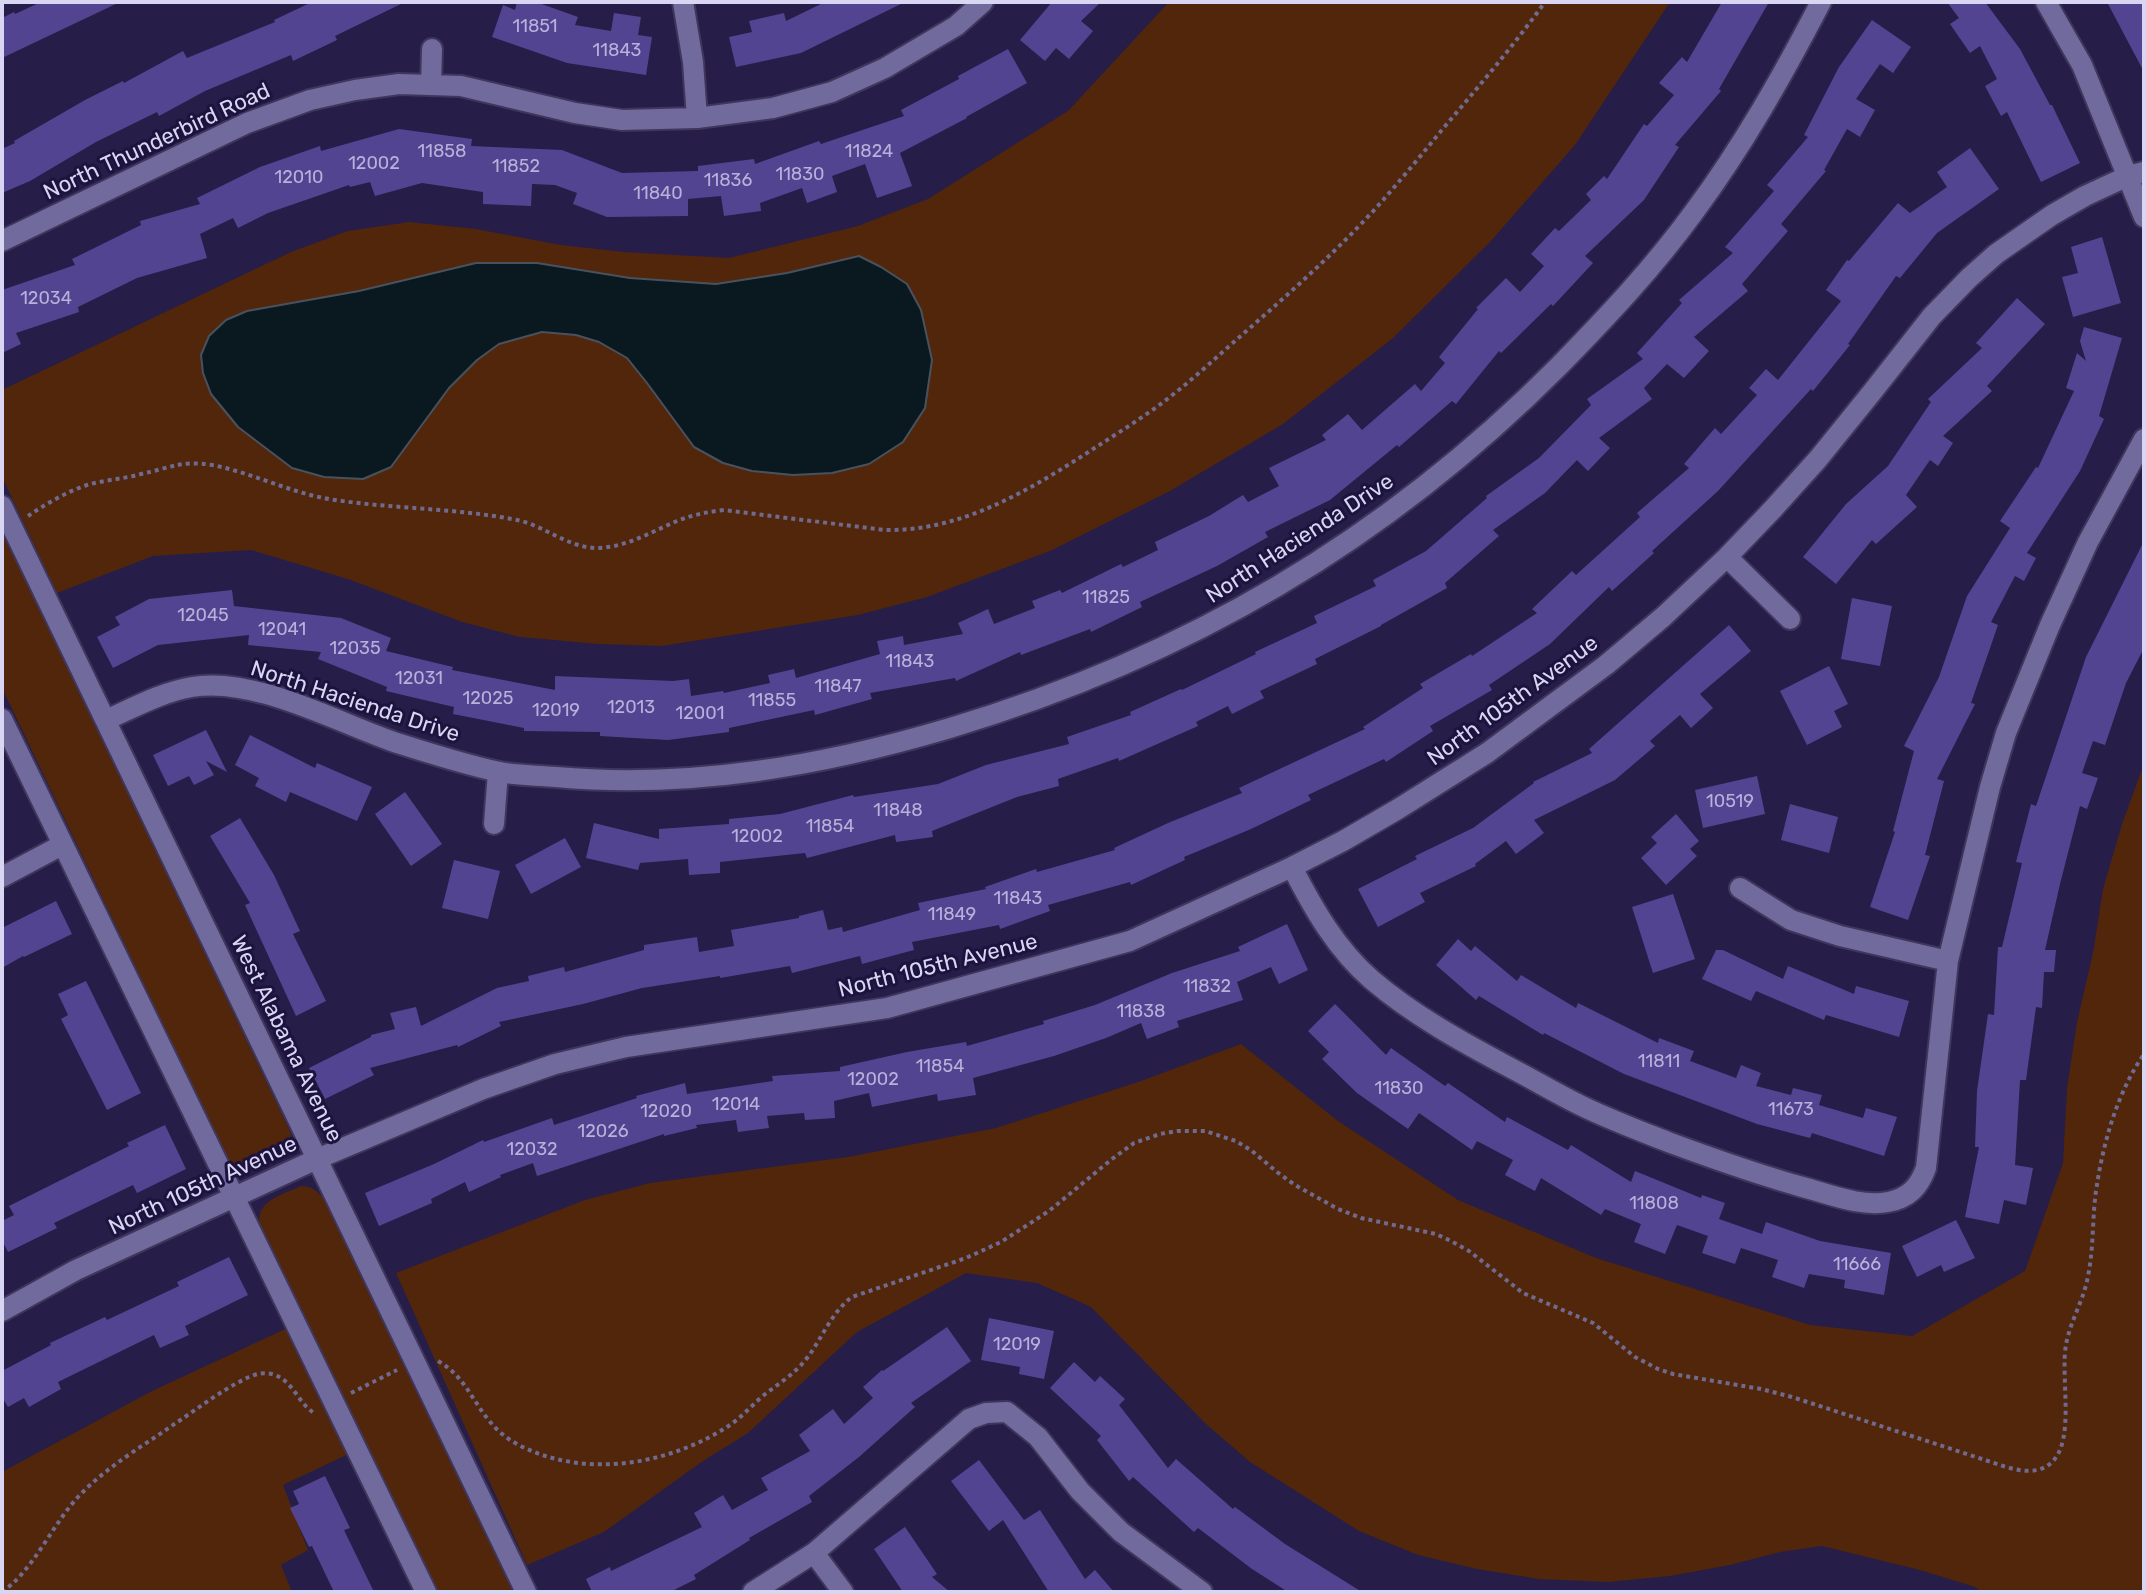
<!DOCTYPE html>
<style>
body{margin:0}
#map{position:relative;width:2146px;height:1594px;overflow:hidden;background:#261d49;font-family:Rubik,sans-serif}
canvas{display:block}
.frame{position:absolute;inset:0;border:4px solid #d8d6f2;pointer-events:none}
</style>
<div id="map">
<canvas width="2146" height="1594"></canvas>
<div class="frame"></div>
</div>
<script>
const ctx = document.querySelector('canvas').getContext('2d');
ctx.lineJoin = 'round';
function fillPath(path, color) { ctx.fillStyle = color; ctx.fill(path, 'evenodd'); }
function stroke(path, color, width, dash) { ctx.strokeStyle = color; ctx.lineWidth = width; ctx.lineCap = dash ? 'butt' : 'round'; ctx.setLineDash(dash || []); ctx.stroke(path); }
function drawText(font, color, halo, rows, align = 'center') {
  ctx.font = font + ' Rubik,sans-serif'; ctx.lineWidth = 6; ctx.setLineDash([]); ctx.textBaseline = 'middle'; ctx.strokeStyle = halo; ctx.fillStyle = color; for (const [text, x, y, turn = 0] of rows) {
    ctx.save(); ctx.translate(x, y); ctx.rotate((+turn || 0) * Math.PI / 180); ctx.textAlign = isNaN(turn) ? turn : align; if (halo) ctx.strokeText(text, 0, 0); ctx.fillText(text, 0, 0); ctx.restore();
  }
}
const green = new Path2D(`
 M1169 2H1670L1575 145 1490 242 1392 339 1283 424 1170 491 1050 551 927 597 858 615 662 646 598 644 520 637 462 622 348 579 251 550 153 556 57 593 2 477V390L291 252 348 231 409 222 476 229 561 245 624 252 729 258 858 226 928 199 1068 111Z
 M2 532 290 1131C295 1150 280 1156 265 1163 256 1167 250 1170 240 1169L228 1160 2 688Z
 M2144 764V1592H1981L1975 1587 1920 1570 1822 1546 1780 1552 1730 1565 1670 1576 1608 1582 1539 1579 1477 1569 1418 1555 1359 1531 1250 1462 1206 1424 1091 1307 1037 1283 966 1273 857 1332 748 1433 703 1461 604 1532 527 1565 396 1273 585 1200 650 1183 848 1157 996 1128 1138 1082 1241 1044 1338 1121 1458 1200 1596 1258 1810 1325 1912 1336 2025 1271 2063 1163 2067 1088 2077 1022 2093 953 2103 889 2122 824Z
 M301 1186C312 1186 318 1191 324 1200L513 1592H436L260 1226C254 1201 282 1195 301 1186Z
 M296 1324 357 1450 283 1485 308 1550 281 1565 292 1592H2V1472L152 1391Z`);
const water = new Path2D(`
 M859 256 881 267 907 284 921 310 932 360 925 408 903 442 869 464 832 473 793 475 752 471 723 463 694 447 647 383 627 358 599 342 576 335 542 332 499 344 477 360 449 388 391 467 363 479 324 477 292 468 238 427 211 394 203 373 201 355 209 336 226 320 247 311 359 291 476 263H537L630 278 716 284 787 273Z`);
const building = new Path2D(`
 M41 2H120L2 58V18L14 12 15 14Z
 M312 2H405L335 36 337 40 293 61 291 55 205 91 159 116 157 112 96 142 30 181 2 193V149L15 143 14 141 85 100 123 81 124 83 183 51 187 58 275 22 274 20Z
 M517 2H536L578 17 575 25 611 31 614 13 641 17 638 35 652 37 646 75 567 63 492 37 503 5 515 10Z
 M825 2H905L801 53 736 67 729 37 752 32 749 21 784 13 786 21Z
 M1052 2H1101L1081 21 1093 31 1069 59 1056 48 1045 61 1020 40Z
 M1722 2H1769L1719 89 1721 91 1675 145 1679 147 1644 200 1585 256 1593 263 1553 306 1551 304 1501 353 1499 351 1456 404 1452 401 1399 447 1397 445 1330 500 1265 532 1268 537 1217 566 1140 602 1142 607 1091 632 1090 629 1021 655 1020 652 956 681 955 678 870 693 872 699 815 715 814 710 729 728V732L668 740 600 736V732L524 731V728L453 714 454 707 386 691 387 687 318 659 321 652 248 645 249 635 158 645 113 668 97 637 120 625 115 617 149 599 232 590 234 606 341 618 391 638 386 651 453 667 452 670 555 690V676L673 681 689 679 691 696 723 691 724 693 770 683 768 675 794 669 796 678 880 654 877 641 903 636 904 645 963 634 958 623 988 609 994 624 1035 608 1032 601 1060 590 1062 593 1121 564 1123 567 1158 550 1155 542 1209 516 1243 495 1248 502 1279 486 1269 468 1326 440 1322 435 1348 414 1362 430 1415 384 1421 391 1445 363 1439 357 1478 309 1476 308 1506 278 1520 292 1544 266 1531 254 1555 228 1559 231 1591 200 1586 194 1604 176 1607 179 1644 124 1647 126 1674 95 1659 83 1682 57 1687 62Z
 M1947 2H1985L2020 49 2050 105H2052L2080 163 2041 182 2007 112 2001 116 1985 86 1997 79 1980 46 1970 53 1950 24 1959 18Z
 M2107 2H2144V72Z
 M1872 20 1911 47 1893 73 1880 64 1856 99 1875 110 1860 137 1847 129 1824 170 1826 171 1781 224 1788 231 1742 284 1748 291 1694 337 1709 351 1684 378 1667 364 1644 388 1652 399 1599 438 1610 448 1588 471 1577 460 1545 493 1493 530 1499 536 1445 583 1447 588 1381 625V626L1315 659 1317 664 1260 691 1264 698 1232 714 1228 706 1196 722 1198 726 1119 761 1118 758 1058 779 1059 786 1017 797 932 831 933 837 896 842 895 835 807 858 805 853 720 862V873L689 875 688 859 640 863 638 870 586 858 594 823 659 839V829L729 824V819L780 814 853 795 854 797 938 784 986 765 1069 744 1067 737 1131 715 1130 712 1181 689 1182 690 1256 654 1255 652 1317 623 1314 616 1376 586 1373 580 1426 551 1487 498 1486 496 1539 458 1591 405 1587 399 1643 359 1637 353 1682 303 1679 300 1733 253 1725 247 1774 191 1767 185 1808 137 1804 135 1839 67Z
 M1008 49 1027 83 966 117 967 118 900 153 912 186 877 198 865 164 832 176 837 192 807 203 802 188 760 203 761 211 724 216 721 196 688 199V216L607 217 573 204 577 193 555 185 532 184 531 206 483 204V192L422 183 375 196 370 182 350 187 349 185 268 213 238 228 233 218 200 234 207 258 137 278 78 307 79 312 16 333 21 344 2 353V290L75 265 72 259 141 225 140 221 200 204 197 198 260 167 320 146 321 151 399 129 472 139 471 146 562 150 622 173 698 171V166L754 159 755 164 819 141 821 144 904 116 901 110 959 79 958 76Z
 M1970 148 1999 189 1937 233 1900 278 1896 276 1848 344 1850 345 1813 391 1811 389 1718 491 1652 551 1654 553 1612 591 1609 587 1550 644 1489 685 1492 690 1430 726 1433 731 1386 762 1384 759 1308 795 1311 800 1251 829 1184 857 1185 860 1131 885 1130 882 1048 905 1050 911 1000 929 999 925 912 942 914 950 862 964 860 956 792 973 790 966 720 978V976L642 988 583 1004 499 1022 501 1026 458 1047 457 1045 370 1068 374 1075 325 1099 309 1068 371 1037V1035L395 1029 390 1013 416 1007 421 1026 497 988 529 981 528 976 564 967 565 972 644 950V945L697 937 699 952 734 946 731 930 799 918V916L823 910 828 930 842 927 843 932 920 910 918 903 986 889 985 887 1036 869 1037 872 1115 850 1114 848 1168 823 1242 793 1239 788 1365 729 1363 727 1423 688 1420 684 1471 654 1472 656 1537 613 1532 609 1572 571 1576 575 1640 517 1637 513 1689 468 1684 464 1715 428 1721 434 1757 395 1749 388 1766 369 1778 380 1841 301 1826 290 1847 260 1849 261 1898 203 1910 213 1947 187 1937 172Z
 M2102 237 2121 303 2073 317 2062 277 2078 273 2071 247Z
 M2017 298 2045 324 1987 386 1992 391 1943 436 1953 443 1938 466 1930 460 1906 495 1917 507 1876 544 1872 540 1836 584 1803 557 1846 504 1888 466 1931 402 1928 399 1982 348 1976 343Z
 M2084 327 2122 338 2099 416 2104 419 2080 471 2027 553 2036 558 2024 581 2015 576 1991 622 1998 625 1971 703 1975 704 1937 779 1944 781 1925 855 1930 856 1908 920 1870 907 1895 832 1893 831 1914 751 1904 746 1939 677 1967 596 2010 528 2000 521 2036 467 2038 468 2074 391 2066 388 2077 353 2086 361 2080 341Z
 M2144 541V648L2126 683 2105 745 2093 741 2082 773 2098 778 2087 809 2080 806 2060 884 2045 950H2056L2054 972H2044L2042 1008 2036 1007 2026 1080H2020L2015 1165 2033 1168 2026 1205 2004 1200 1999 1224 1965 1217 1979 1147H1975L1977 1091 1988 1014 1994 1015 1998 947H2002L2022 863 2016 862 2031 804 2036 806 2086 657Z
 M1852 598 1892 606 1880 666 1841 659Z
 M1729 625 1751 651 1700 694 1713 708 1691 728 1680 715 1650 741 1655 746 1615 780 1534 820 1544 833 1516 854 1506 841 1475 864 1476 866 1420 893 1425 902 1378 927 1358 889 1417 859 1415 856 1473 828 1534 783 1533 782 1592 753 1589 749Z
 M1829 666 1848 704 1834 711 1842 727 1807 745 1780 691Z
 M206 730 227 772 206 761 214 775 194 785 189 776 168 786 153 755Z
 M250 735 315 768 317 763 372 787 357 821 290 792 286 802 255 786 259 778 235 765Z
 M1757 776 1765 814 1703 828 1695 790Z
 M405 792 442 844 411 866 375 814Z
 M1790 804 1838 817 1829 853 1781 840Z
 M1676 814 1699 841 1690 849 1697 856 1666 885 1641 858 1657 843 1651 837Z
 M240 818 274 875 300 931 293 934 326 1001 296 1016 245 905 250 903 210 836Z
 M565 838 581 867 531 894 515 865Z
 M454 860 500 871 488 919 442 908Z
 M1673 894 1695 959 1653 973 1632 907Z
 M56 901 72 934 24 957 23 956 2 968V928Z
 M1287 924 1308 970 1279 984 1271 967 1237 982 1243 1000 1177 1021 1179 1027 1147 1039 1141 1023 1106 1038 1054 1056 973 1078 976 1095 938 1101 937 1094 872 1107 869 1093 834 1101 835 1118 805 1120 804 1113 767 1116 769 1128 738 1132 736 1120 696 1125 697 1128 664 1136V1134L537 1176 533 1163 500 1175 501 1177 469 1192 465 1182 431 1199 432 1203 379 1226 365 1193 434 1164 483 1140 484 1142 552 1118 554 1125 637 1098 636 1096 685 1083 687 1094 773 1081 772 1076 840 1071V1067L907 1052 966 1042 967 1046 1044 1024 1043 1021 1095 1005 1172 973 1240 951 1238 947Z
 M1458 939 1471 951 1475 946 1517 981 1521 975 1576 1008 1578 1003 1658 1043 1659 1038 1694 1051 1690 1061 1736 1078 1741 1065 1761 1073 1756 1086 1791 1095 1793 1088 1822 1095 1819 1105 1863 1118 1866 1108 1897 1117 1884 1156 1812 1133 1810 1138 1757 1124 1624 1074 1544 1033 1543 1035 1479 996 1476 1000 1436 965Z
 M1716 950H1723L1783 979 1788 966 1854 994 1856 986 1909 1001 1899 1037 1826 1015 1824 1020 1756 991 1751 1001 1702 979Z
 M86 981 141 1093 107 1110 61 1019 68 1015 58 994Z
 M1335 1004 1386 1055 1391 1048 1445 1086 1448 1083 1505 1122 1507 1117 1568 1150 1571 1145 1631 1182 1635 1171 1701 1198 1702 1195 1725 1203 1719 1219 1762 1234 1766 1222 1820 1241 1891 1253 1884 1295 1844 1288 1845 1280 1809 1274 1804 1288 1772 1277 1778 1260 1741 1248 1735 1264 1702 1253 1708 1236 1677 1225 1665 1254 1634 1242 1641 1224 1605 1209 1601 1215 1541 1178 1535 1191 1505 1175 1513 1160 1477 1141 1472 1150 1419 1113 1408 1129 1357 1093 1322 1059 1329 1052 1308 1031Z
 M165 1125 186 1169 137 1193 133 1185 54 1223 57 1228 8 1252 2 1240V1221L14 1215 9 1206 129 1146 127 1143Z
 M1956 1220 1975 1258 1944 1272 1941 1265 1917 1277 1902 1246Z
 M229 1257 248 1295 185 1326 189 1335 160 1348 154 1335 58 1382 61 1389 29 1407 24 1398 8 1407 2 1397V1371L51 1345 50 1343 105 1317 107 1320 179 1286 177 1282Z
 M989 1318 1054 1331 1044 1379 1019 1374 1020 1367 981 1360Z
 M947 1327 971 1361 911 1403 915 1407 859 1457 809 1496 812 1502 749 1538 750 1540 694 1575 696 1579 670 1592H592L586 1579 610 1567 611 1571 702 1527 694 1513 723 1495 732 1510 768 1490 761 1478 810 1451 799 1435 833 1409 844 1424 873 1398 863 1387 882 1370 883 1371Z
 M1074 1362 1095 1382 1100 1376 1125 1399 1119 1405 1168 1468 1176 1459 1233 1509 1235 1507 1285 1544 1362 1592H1288L1252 1569 1198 1528 1194 1532 1133 1477 1129 1481 1097 1440 1101 1436 1050 1388Z
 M979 1460 1024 1520 1040 1510 1085 1579 1095 1570 1114 1592H1049L1003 1520 989 1531 951 1481Z
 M325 1476 350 1528 344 1530 374 1592H334L312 1546 309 1547 290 1508 299 1504 293 1491Z
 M905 1527 937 1574 932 1577 950 1592H903L874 1549Z`);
const path = new Path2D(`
 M28 516C46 504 66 492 87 485 104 480 123 479 141 474 170 468 181 460 212 465 254 473 292 494 335 500 395 509 456 508 517 520 545 526 567 547 596 548 625 548 651 532 677 521 692 515 707 512 724 510L884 530C960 532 1028 491 1090 451 1110 438 1131 425 1151 411 1181 390 1208 365 1235 341 1283 299 1332 256 1376 208 1400 181 1423 153 1446 125 1480 85 1514 45 1545 2
 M438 1361C474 1381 476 1422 517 1444 582 1479 666 1466 727 1427 740 1419 751 1406 764 1395 777 1385 791 1376 802 1364 821 1343 829 1314 852 1297L966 1258 1001 1242 1049 1211 1112 1159 1134 1143 1160 1134 1177 1131H1205L1236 1141 1252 1151 1277 1172 1295 1185 1338 1209 1361 1218 1436 1234 1451 1241 1469 1251 1523 1293 1593 1323 1635 1357 1658 1369 1673 1374 1761 1389 1792 1397 1982 1459C2002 1465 2032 1480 2051 1463 2076 1441 2060 1377 2066 1345 2070 1321 2084 1300 2088 1276 2094 1247 2092 1219 2096 1191 2103 1143 2117 1093 2144 1054
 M351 1393 397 1370
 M2 1592C33 1571 52 1525 78 1497 106 1467 143 1446 176 1423 200 1407 223 1389 249 1377 256 1374 264 1372 272 1374 294 1380 298 1405 316 1414`);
const minor = new Path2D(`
 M683 2 693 62 697 118
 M2046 2 2082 65 2144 217
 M431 85 432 49
 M2 241 247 123 310 100 355 90 399 84 461 86 575 113 622 120 697 118 773 108 832 92 885 68 956 26 983 2
 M1727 557 1790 619
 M106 720C133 708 162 692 192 687 254 676 338 723 397 743 429 753 463 764 495 771 515 776 536 775 556 777 690 789 822 766 950 728 1186 657 1385 541 1559 366 1607 317 1654 267 1694 212 1743 146 1783 75 1821 2
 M494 824 498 772
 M1292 867C1313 908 1336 949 1372 980 1413 1015 1462 1042 1509 1067 1534 1080 1559 1095 1584 1107 1611 1120 1640 1131 1668 1142 1714 1159 1759 1175 1806 1188 1832 1195 1861 1207 1888 1202 1909 1198 1919 1187 1926 1168L1948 961 1990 787 2006 733 2050 625 2088 542 2144 439
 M2 877 62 845
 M1740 888 1791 920 1840 936 1948 961
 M2 1311 76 1270 317 1159 483 1089 555 1064 626 1047 887 1008 1130 941 1292 867 1343 841 1398 809 1487 753 1606 665 1663 617 1727 557 1773 509 1818 459 1873 391 1932 316 1969 278 1996 254 2052 215 2085 196 2128 176 2144 172
 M814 1553 843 1592
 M753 1592 814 1553 969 1419 986 1413 1007 1412 1038 1437 1080 1491 1121 1532 1202 1592`);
const tertiary = new Path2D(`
 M2 506 526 1592
 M2 719 426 1592`);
const numberNames = [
 ["11851",535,27],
 ["11843",617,51],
 ["11858",442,152],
 ["11824",869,152],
 ["12002",374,164],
 ["11852",516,167],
 ["11830",800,175],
 ["12010",299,178],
 ["11836",728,181],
 ["11840",658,194],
 ["12034",46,299],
 ["11825",1106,598],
 ["12045",203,616],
 ["12041",282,630],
 ["12035",355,649],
 ["11843",910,662],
 ["12031",419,679],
 ["11847",838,687],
 ["12025",488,699],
 ["11855",772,701],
 ["12013",631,708],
 ["12019",556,711],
 ["12001",700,714],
 ["10519",1730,802],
 ["11848",898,811],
 ["11854",830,827],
 ["12002",757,837],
 ["11843",1018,899],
 ["11849",952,915],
 ["11832",1207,987],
 ["11838",1141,1012],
 ["11811",1659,1062],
 ["11854",940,1067],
 ["12002",873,1080],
 ["11830",1399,1089],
 ["12014",736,1105],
 ["11673",1791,1110],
 ["12020",666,1112],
 ["12026",603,1132],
 ["12032",532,1150],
 ["11808",1654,1204],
 ["11666",1857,1265],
 ["12019",1017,1345]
];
const streetNames = [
 ["North Thunderbird Road",157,142,-25],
 ["North Hacienda Drive",1300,539,-33],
 ["North 105th Avenue",1513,701,-36],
 ["North Hacienda Drive",355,702,18],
 ["North 105th Avenue",938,966,-14],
 ["West Alabama Avenue",286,1039,64],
 ["North 105th Avenue",203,1186,-25]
];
fillPath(green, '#51260b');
fillPath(water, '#0a1920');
stroke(water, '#48525f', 2);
fillPath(building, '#534492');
stroke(minor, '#40365c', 24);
stroke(tertiary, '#40365c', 24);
stroke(path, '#706a8f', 4, [4, 4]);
stroke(minor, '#706a9d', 20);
stroke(tertiary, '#706a9d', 20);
drawText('18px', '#b7b2da', null, numberNames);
drawText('22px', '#d8d6f2', '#1c133e', streetNames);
</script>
